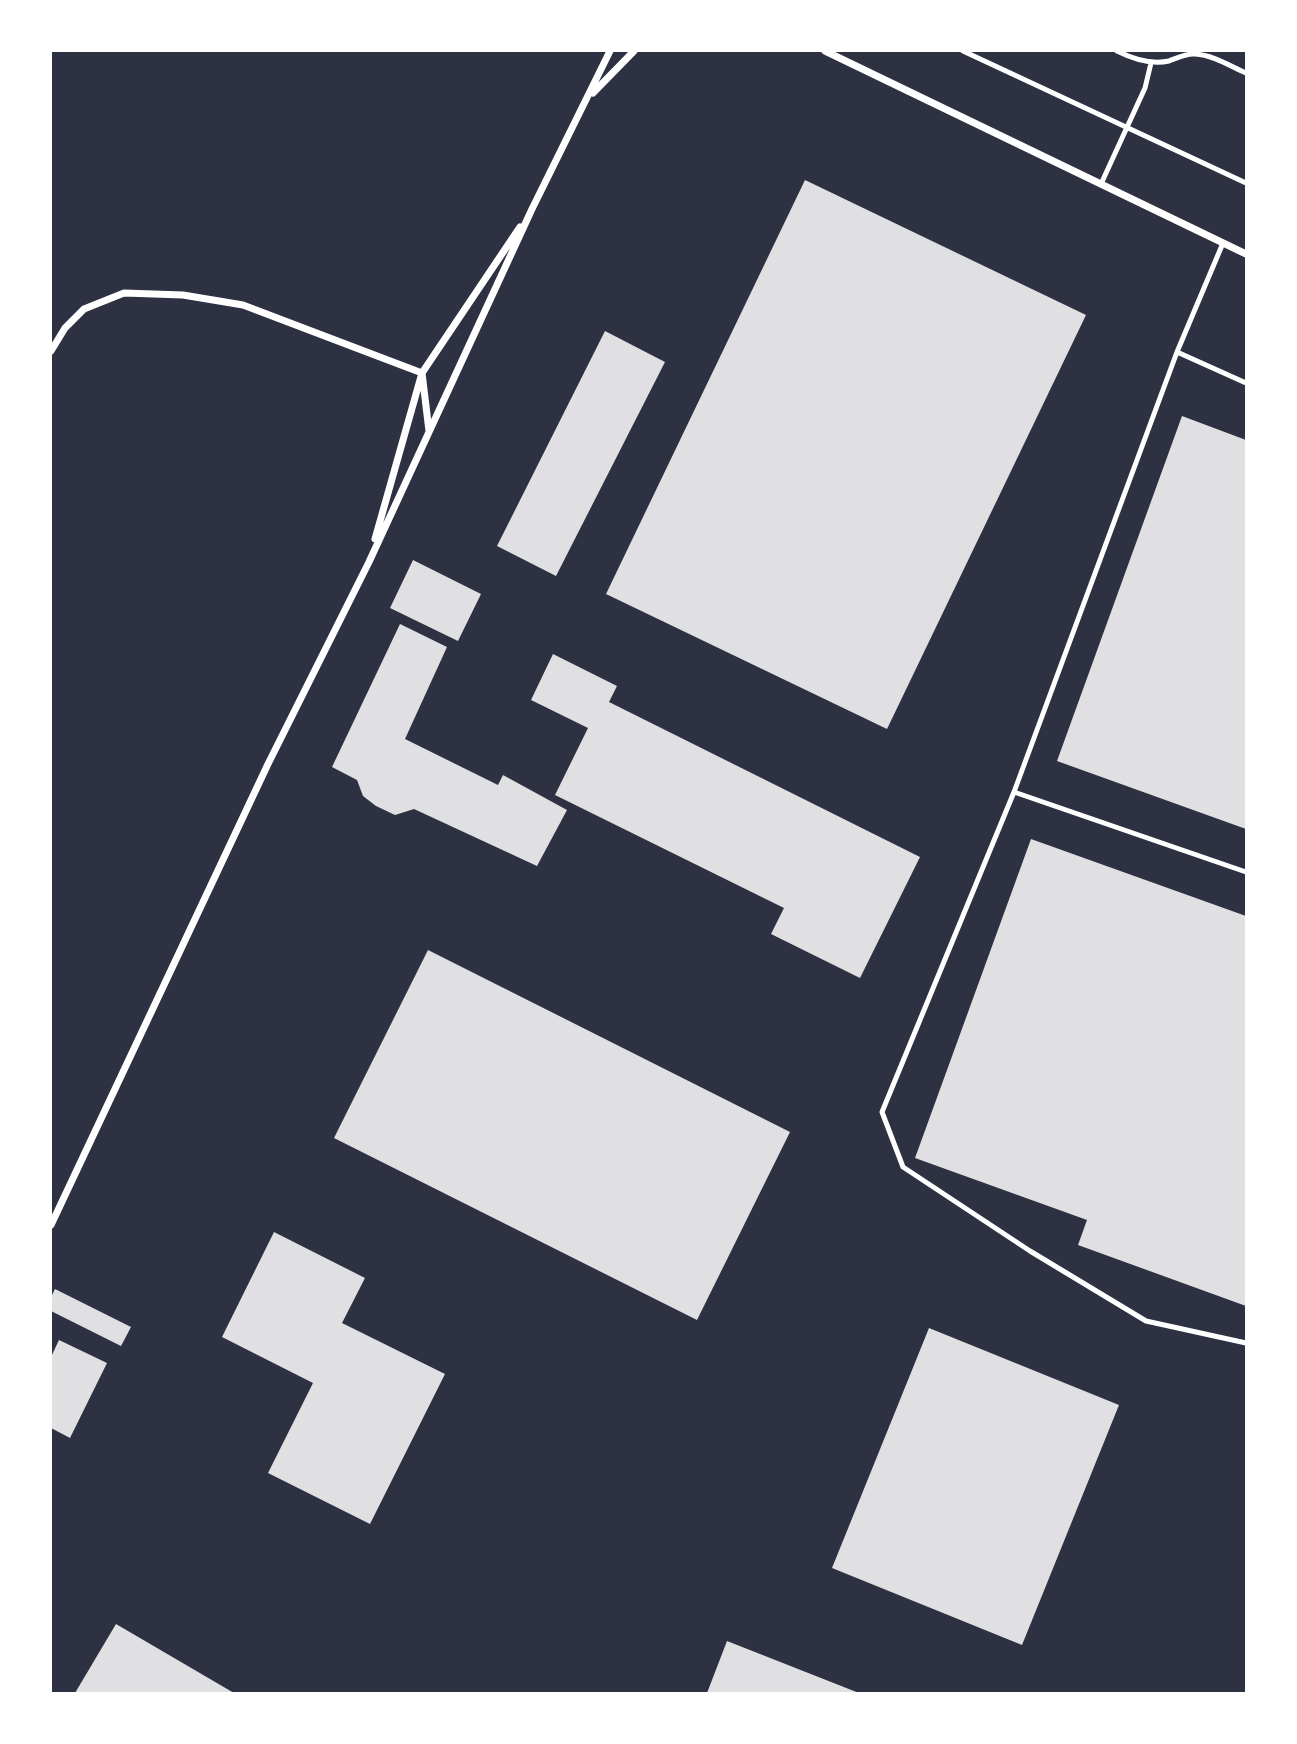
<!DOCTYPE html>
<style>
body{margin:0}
#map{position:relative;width:1297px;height:1744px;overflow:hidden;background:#2d3142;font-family:Commissioner,sans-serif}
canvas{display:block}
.frame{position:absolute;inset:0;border:52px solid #fff;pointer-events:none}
</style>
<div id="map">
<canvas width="1297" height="1744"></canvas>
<div class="frame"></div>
</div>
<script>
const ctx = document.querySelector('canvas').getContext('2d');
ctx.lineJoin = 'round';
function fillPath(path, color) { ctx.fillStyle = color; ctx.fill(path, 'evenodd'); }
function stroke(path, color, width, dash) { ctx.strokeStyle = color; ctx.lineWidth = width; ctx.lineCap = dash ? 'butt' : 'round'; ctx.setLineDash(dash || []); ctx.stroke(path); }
const building = new Path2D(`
 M805 180 1086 315 887 729 606 594Z
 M605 331 665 362 556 576 497 546Z
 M1182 416 1246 440V829L1057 761Z
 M413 560 481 594 458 641 390 608Z
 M400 624 447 647 405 739 498 785 503 775 567 810 537 866 414 809 395 815 376 806 363 796 357 780 332 767Z
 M553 654 617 686 609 702 920 857 860 978 771 934 784 908 555 795 588 728 531 700Z
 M1031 839 1246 916V1306L1078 1245 1087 1220 915 1158Z
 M428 950 790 1132 697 1320 334 1138Z
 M274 1232 365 1278 342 1323 445 1374 370 1524 268 1473 313 1383 222 1337Z
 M55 1289 131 1327 121 1346 51 1311V1297Z
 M929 1328 1119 1405 1022 1645 832 1568Z
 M59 1340 107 1363 70 1438 51 1428V1357Z
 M116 1624 234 1693H75Z
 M727 1641 859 1693H707Z`);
const service = new Path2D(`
 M963 51 1246 183
 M1117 51C1133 59 1151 65 1169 61 1177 58 1187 53 1195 54 1213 55 1230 66 1246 73
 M1101 184 1145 88 1151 63
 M1223 243 1177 352 1014 792 882 1112 903 1167 1030 1251 1146 1321 1246 1343
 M1177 352 1246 383
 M1014 792 1246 872`);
const minor = new Path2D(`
 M825 51 1246 254
 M593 93 634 51
 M51 351 65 328 84 309 124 293 183 295 243 305 422 373 429 431
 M375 539 422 373 520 227
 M51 1225 268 764 369 562 532 209 610 51`);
fillPath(building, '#e0e0e3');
stroke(service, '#fff', 5);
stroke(minor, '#fff', 7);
</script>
